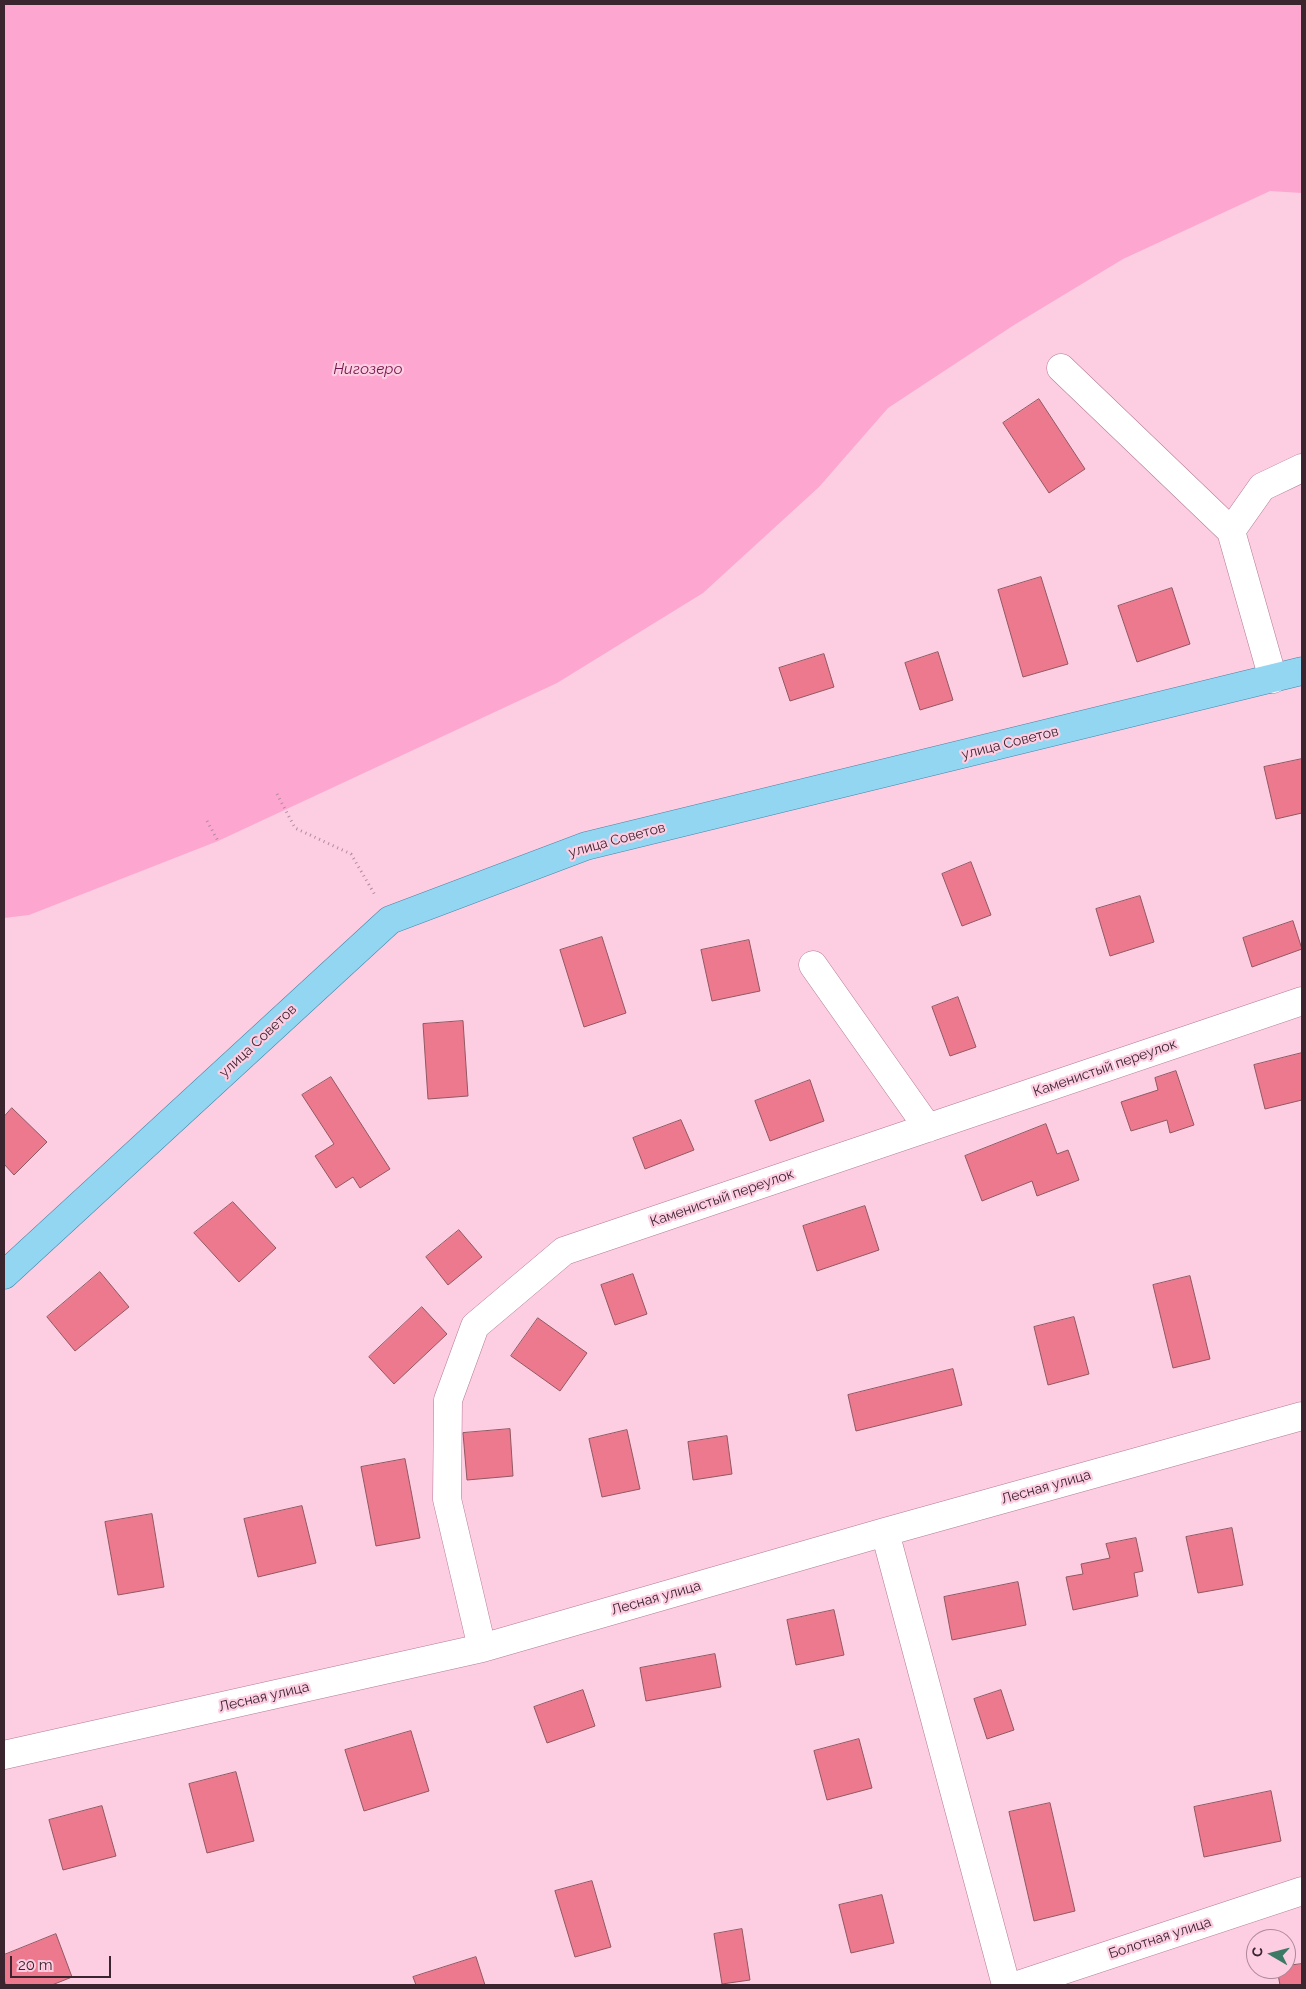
<!DOCTYPE html>
<meta charset="utf-8">
<style>
body{margin:0}
#map{position:relative;width:1306px;height:1989px;overflow:hidden;background:#fdcde2;font-family:Raleway,sans-serif}
canvas{display:block}
.frame{position:absolute;inset:0;border:5px solid #3a242e;pointer-events:none}
.north{position:absolute;left:1246px;top:1929px;width:50px;height:50px;box-sizing:border-box;background:#fdcde2;border:1px solid #af899a;border-radius:50%;rotate:278deg;font-size:14px;font-weight:700;line-height:20px;text-align:center;color:#3a242e}
.north::after{content:'';display:block;margin:auto;width:18px;height:22px;background:#3c7a66;clip-path:polygon(50% 0,100% 100%,50% 72%,0 100%)}
.scale{position:absolute;left:10px;top:1956px;width:101px;height:22px;box-sizing:border-box;border:2px solid #3a242e;border-top:0;padding-left:6px;font-size:15px;line-height:18px;white-space:nowrap;color:#3a242e;-webkit-text-stroke:4px #fdcde2;paint-order:stroke}
</style>
<div id="map">
<canvas width="1306" height="1989"></canvas>
<div class="frame"></div>
<div class="north">С</div>
<div class="scale">20 m</div>
</div>
<script>
const ctx = document.querySelector('canvas').getContext('2d');
ctx.lineJoin = 'round';
function fillPath(path, color) { ctx.fillStyle = color; ctx.fill(path, 'evenodd'); }
function stroke(path, color, width, dash) { ctx.strokeStyle = color; ctx.lineWidth = width; ctx.lineCap = dash ? 'butt' : 'round'; ctx.setLineDash(dash || []); ctx.stroke(path); }
function drawText(font, color, halo, rows, align = 'center') {
  ctx.font = font + ' Raleway,sans-serif'; ctx.lineWidth = 4.5; ctx.setLineDash([]); ctx.textBaseline = 'middle'; ctx.strokeStyle = halo; ctx.fillStyle = color; for (const [text, x, y, turn = 0] of rows) {
    ctx.save(); ctx.translate(x, y); ctx.rotate((+turn || 0) * Math.PI / 180); ctx.textAlign = isNaN(turn) ? turn : align; if (halo) ctx.strokeText(text, 0, 0); ctx.fillText(text, 0, 0); ctx.restore();
  }
}
const water = new Path2D(`
 M4 4H1302V193L1270 191 1123 259 1014 325 888 408 819 487 703 593 557 683 218 841 29 915 4 918Z`);
const building = new Path2D(`
 M1039 399 1085 469 1049 493 1003 423Z
 M1041 577 1068 664 1023 677 998 590Z
 M1172 588 1190 644 1137 662 1118 606Z
 M938 652 953 700 920 710 905 663Z
 M824 654 834 687 790 701 779 668Z
 M1302 759V813L1276 819 1264 767Z
 M971 862 991 915 962 926 942 874Z
 M1140 896 1154 942 1110 956 1096 909Z
 M1293 921 1302 949 1252 967 1243 938Z
 M602 937 626 1013 584 1027 560 950Z
 M749 940 760 991 712 1001 701 950Z
 M958 997 976 1047 950 1056 932 1007Z
 M463 1021 468 1096 428 1099 423 1024Z
 M1302 1053V1100L1265 1109 1254 1065Z
 M1176 1071 1194 1125 1170 1133 1167 1120 1131 1131 1121 1102 1158 1090 1155 1078Z
 M331 1077 390 1169 360 1188 353 1177 336 1188 315 1156 334 1144 302 1095Z
 M810 1080 824 1121 770 1141 755 1101Z
 M12 1108 47 1142 14 1175 4 1164V1117Z
 M681 1120 694 1150 645 1169 633 1138Z
 M1046 1124 1057 1154 1068 1150 1079 1180 1037 1196 1032 1181 982 1201 965 1156Z
 M233 1202 276 1248 239 1282 194 1233Z
 M865 1206 879 1250 817 1271 803 1226Z
 M459 1230 482 1257 448 1285 426 1257Z
 M100 1272 129 1307 75 1351 47 1317Z
 M633 1274 647 1314 615 1325 601 1285Z
 M1190 1276 1210 1359 1173 1368 1153 1285Z
 M422 1307 447 1334 394 1384 369 1357Z
 M1074 1317 1089 1374 1048 1385 1034 1327Z
 M538 1318 587 1353 560 1391 511 1356Z
 M953 1369 962 1405 856 1431 848 1395Z
 M510 1429 513 1476 467 1480 463 1433Z
 M627 1430 640 1489 602 1497 589 1439Z
 M727 1436 732 1474 693 1480 688 1442Z
 M405 1459 420 1538 376 1546 361 1467Z
 M302 1506 316 1563 258 1577 244 1519Z
 M152 1514 164 1587 118 1595 105 1522Z
 M1232 1528 1243 1585 1198 1593 1186 1537Z
 M1136 1538 1143 1571 1134 1573 1138 1596 1073 1610 1066 1577 1083 1574 1081 1564 1110 1558 1106 1544Z
 M1018 1582 1026 1625 952 1640 944 1597Z
 M834 1610 844 1655 796 1665 787 1620Z
 M715 1654 721 1687 646 1701 640 1668Z
 M583 1690 595 1726 547 1743 534 1707Z
 M1001 1690 1014 1730 987 1739 974 1699Z
 M411 1731 429 1791 364 1811 345 1750Z
 M859 1739 872 1788 827 1800 814 1751Z
 M236 1772 254 1841 207 1853 189 1784Z
 M1271 1791 1281 1841 1204 1857 1194 1807Z
 M1050 1803 1075 1911 1034 1921 1009 1812Z
 M102 1806 116 1856 63 1870 49 1820Z
 M592 1881 611 1947 575 1957 555 1891Z
 M882 1895 894 1943 851 1953 839 1905Z
 M742 1929 750 1980 722 1984 714 1934Z
 M56 1934 72 1977 52 1985H6L4 1980V1955Z
 M476 1957 485 1985H416L413 1977Z
 M1302 1964V1985H1280L1277 1969H1286V1966Z`);
const path = new Path2D(`
 M277 794 295 828 351 854 375 895
 M207 821 218 841`);
const minor = new Path2D(`
 M1061 368 1231 531 1273 679
 M1231 531 1262 487 1302 468
 M813 965 928 1128
 M885 1532 1006 1985
 M482 1648 447 1499 448 1400 475 1326 564 1251 1302 1001
 M4 1755 482 1648 885 1532 1302 1416
 M1018 1985 1302 1891`);
const major = new Path2D(`
 M4 1275 390 920 586 846 1302 671`);
const streetNames = [
 ["улица Советов",1010,743,-14],
 ["улица Советов",617,840,-15],
 ["улица Советов",258,1041,-43],
 ["Каменистый переулок",1105,1068,-19],
 ["Каменистый переулок",722,1198,-19],
 ["Лесная улица",1046,1487,-16],
 ["Лесная улица",656,1598,-16],
 ["Лесная улица",264,1697,-13],
 ["Болотная улица",1160,1938,-18]
];
const waterNames = [
 ["Нигозеро",368,369]
];
fillPath(water, '#fda6cf');
fillPath(building, '#ec798e');
stroke(building, '#915861', 1);
stroke(minor, '#b37c95', 29);
stroke(major, '#4486a8', 29);
stroke(path, '#b18b9c', 3, [1, 4]);
stroke(minor, '#fff', 28);
stroke(major, '#92d6f2', 28);
drawText('14px', '#3a242e', '#fdcde2', streetNames);
drawText('italic 15px', '#72144b', '#fdcde2', waterNames);
</script>
